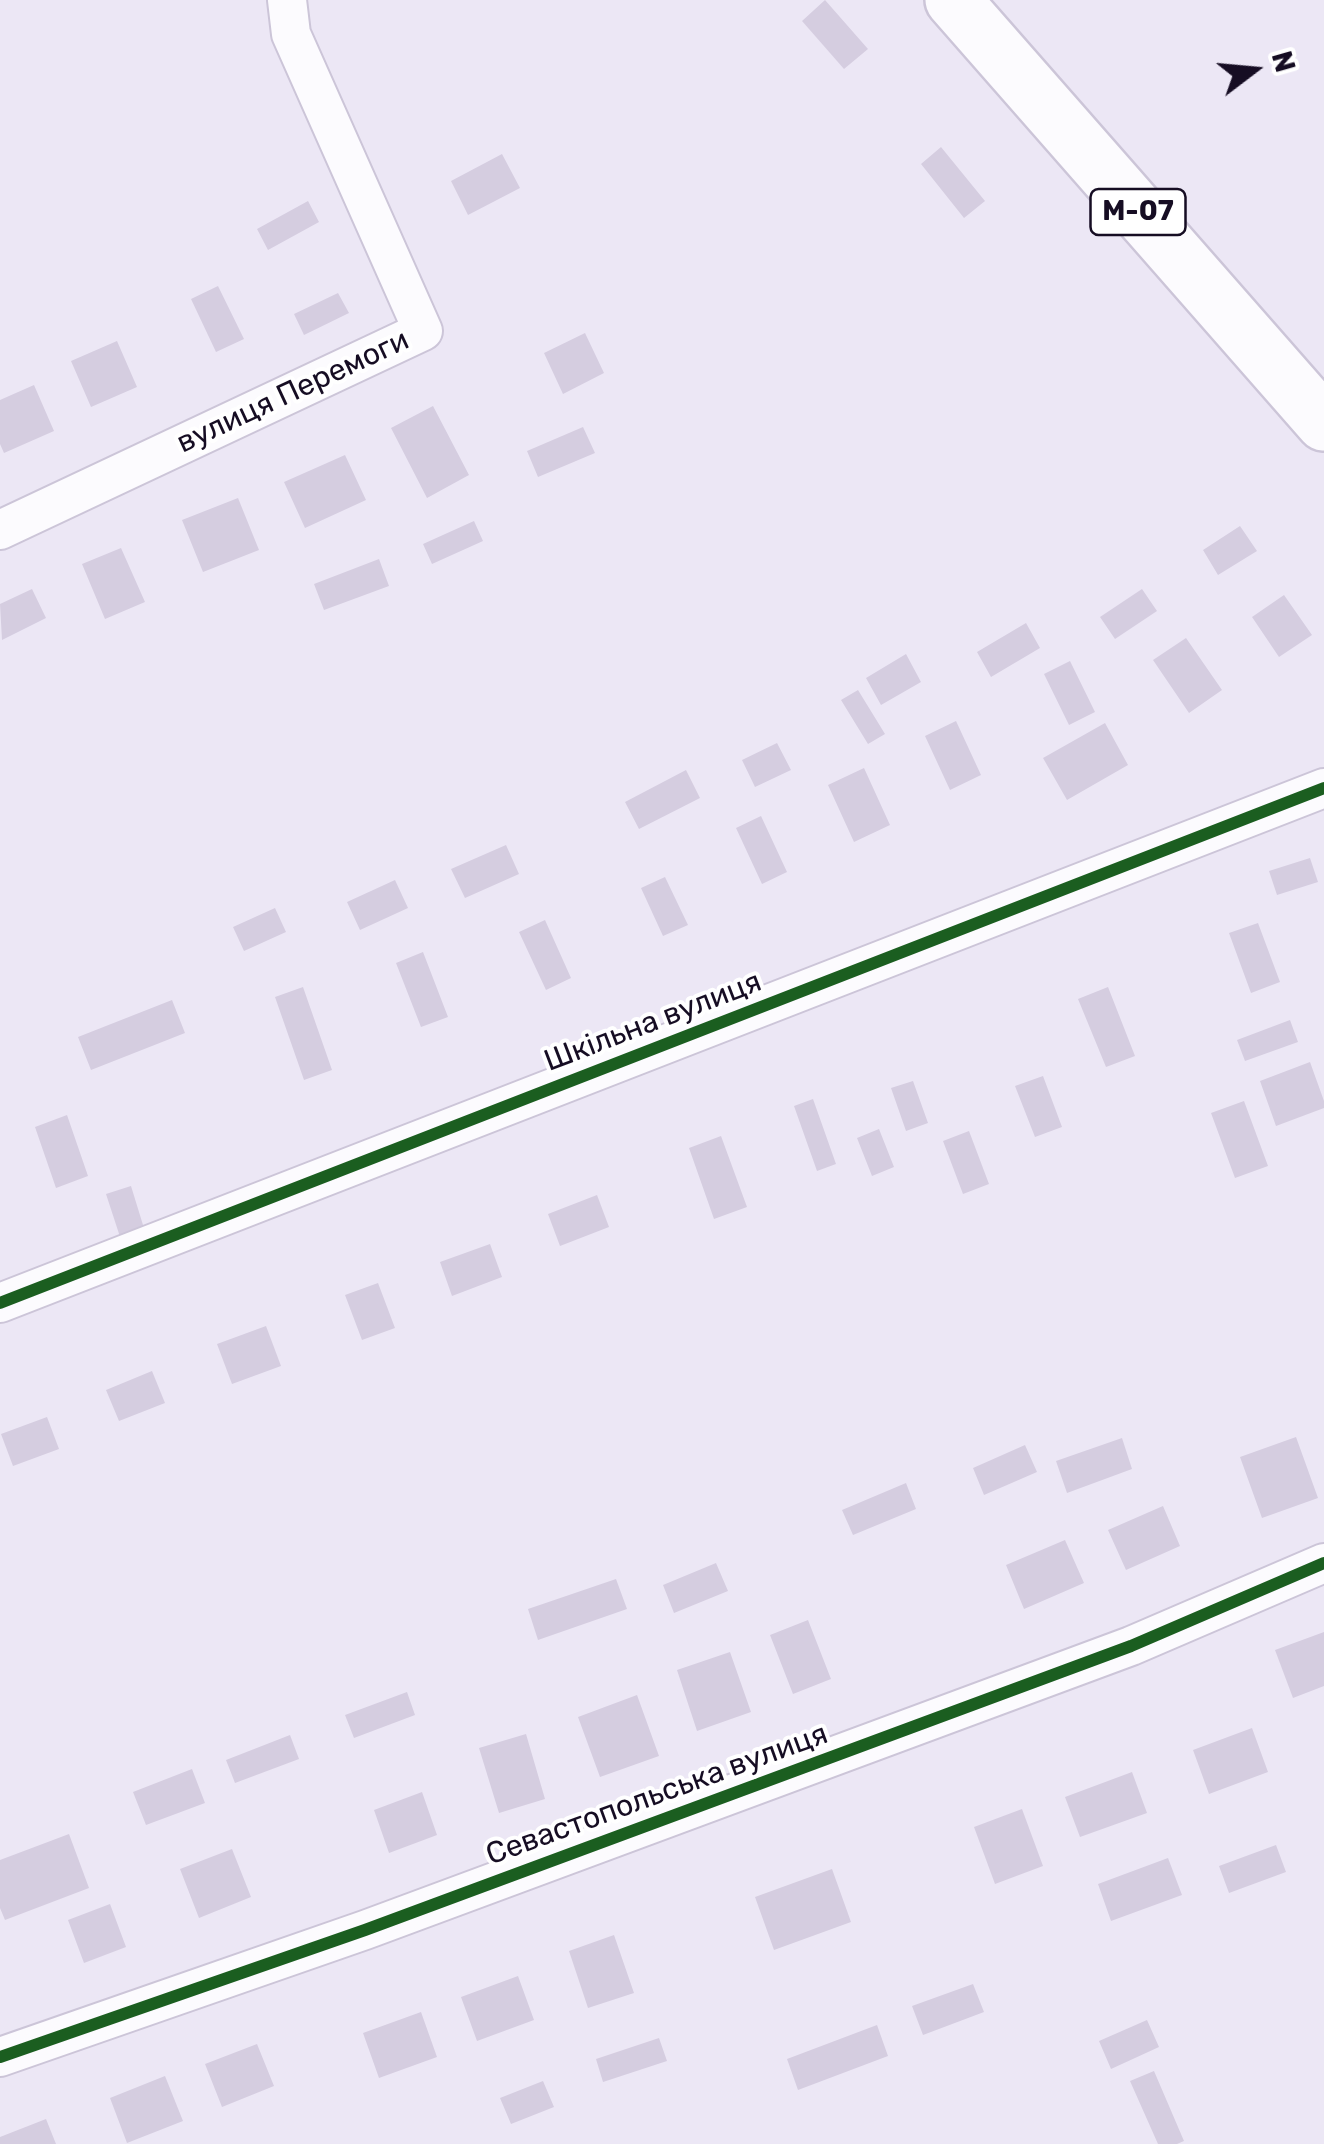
<!DOCTYPE html>
<meta charset="utf-8">
<style>
body{margin:0}
#map{position:relative;width:1324px;height:2144px;overflow:hidden;background:#ece7f5;font-family:Rubik,sans-serif}
canvas{display:block}
.north{position:absolute;left:1204px;top:20px;width:100px;height:100px;-webkit-text-stroke:8px #fff;paint-order:stroke;rotate:74deg;font-size:28px;font-weight:700;line-height:40px;text-align:center;color:#160d23}
.north::after{content:'';display:block;margin:auto;width:35px;height:45px;background:#160d23;clip-path:polygon(50% 0,100% 100%,50% 72%,0 100%)}
</style>
<div id="map">
<canvas width="1324" height="2144"></canvas>
<div class="north">N</div>
</div>
<script>
const ctx = document.querySelector('canvas').getContext('2d');
ctx.lineJoin = 'round';
function fillPath(path, color) { ctx.fillStyle = color; ctx.fill(path, 'evenodd'); }
function stroke(path, color, width, dash) { ctx.strokeStyle = color; ctx.lineWidth = width; ctx.lineCap = dash ? 'butt' : 'round'; ctx.setLineDash(dash || []); ctx.stroke(path); }
function drawText(font, color, halo, rows, align = 'center') {
  ctx.font = font + ' Rubik,sans-serif'; ctx.lineWidth = 8; ctx.setLineDash([]); ctx.textBaseline = 'middle'; ctx.strokeStyle = halo; ctx.fillStyle = color; for (const [text, x, y, turn = 0] of rows) {
    ctx.save(); ctx.translate(x, y); ctx.rotate((+turn || 0) * Math.PI / 180); ctx.textAlign = isNaN(turn) ? turn : align; if (halo) ctx.strokeText(text, 0, 0); ctx.fillText(text, 0, 0); ctx.restore();
  }
}
const building = new Path2D(`
 M825 0 868 49 844 69 802 21Z
 M941 147 985 201 964 218 921 164Z
 M502 154 520 188 468 215 451 181Z
 M308 201 319 222 268 250 257 229Z
 M218 286 244 339 216 352 191 299Z
 M338 293 349 313 304 335 294 314Z
 M585 333 604 373 563 394 544 353Z
 M117 341 137 387 91 407 71 361Z
 M34 385 54 431 4 453 0 444V400Z
 M433 406 469 475 427 498 391 428Z
 M583 427 595 453 538 477 527 451Z
 M345 455 366 500 305 528 284 482Z
 M238 498 259 550 203 572 182 520Z
 M474 521 483 541 432 564 423 544Z
 M1240 526 1257 551 1218 575 1203 550Z
 M121 548 145 602 105 619 82 564Z
 M379 559 389 586 324 610 314 584Z
 M32 589 46 618 2 640 0 604Z
 M1142 589 1157 611 1115 639 1100 617Z
 M1284 595 1312 635 1279 657 1252 617Z
 M1026 623 1040 648 991 677 977 652Z
 M1186 638 1222 690 1189 713 1153 660Z
 M906 654 921 682 881 705 866 678Z
 M1070 661 1095 712 1069 725 1044 674Z
 M858 690 885 734 868 744 841 700Z
 M956 721 981 775 950 790 925 736Z
 M1105 723 1128 765 1067 800 1043 758Z
 M777 743 791 770 755 787 742 760Z
 M864 768 890 825 854 842 828 785Z
 M686 770 700 798 639 829 625 802Z
 M761 816 787 872 762 884 736 828Z
 M506 845 519 874 465 898 451 869Z
 M1310 858 1318 882 1277 895 1269 871Z
 M665 877 688 925 663 936 641 888Z
 M395 880 408 908 360 930 347 902Z
 M275 908 286 932 244 951 233 927Z
 M545 920 571 978 546 990 519 932Z
 M1258 923 1280 982 1251 993 1229 933Z
 M423 952 448 1017 421 1027 396 963Z
 M303 987 332 1070 304 1080 275 997Z
 M1108 987 1135 1056 1106 1067 1078 999Z
 M172 1000 185 1033 91 1070 78 1037Z
 M1290 1020 1298 1042 1245 1061 1237 1040Z
 M1310 1062 1324 1101V1108L1276 1126 1260 1081Z
 M1043 1076 1062 1127 1035 1137 1015 1086Z
 M913 1081 928 1123 906 1131 891 1088Z
 M813 1099 836 1164 817 1171 794 1106Z
 M1244 1101 1268 1166 1235 1178 1211 1113Z
 M67 1115 88 1176 56 1188 35 1127Z
 M879 1129 894 1167 872 1176 857 1138Z
 M969 1131 989 1184 963 1194 943 1141Z
 M721 1136 747 1207 714 1219 689 1148Z
 M131 1186 147 1238 123 1246 106 1194Z
 M597 1195 609 1227 560 1246 548 1214Z
 M490 1244 502 1277 452 1296 440 1262Z
 M378 1283 395 1328 362 1340 345 1295Z
 M266 1326 281 1366 232 1384 217 1344Z
 M152 1371 165 1403 119 1421 106 1390Z
 M47 1417 59 1449 13 1466 1 1434Z
 M1296 1437 1318 1498 1262 1518 1240 1457Z
 M1122 1438 1132 1469 1067 1493 1056 1461Z
 M1025 1445 1037 1472 984 1495 973 1468Z
 M906 1483 916 1509 853 1535 842 1510Z
 M1163 1506 1180 1546 1126 1570 1108 1530Z
 M1065 1540 1084 1583 1024 1609 1006 1565Z
 M716 1563 728 1591 674 1613 663 1585Z
 M616 1579 627 1609 538 1640 528 1609Z
 M808 1620 831 1679 793 1694 770 1635Z
 M1324 1632V1686L1293 1698 1275 1650Z
 M730 1652 751 1712 697 1731 677 1670Z
 M407 1692 415 1715 354 1738 345 1715Z
 M637 1695 659 1756 600 1777 578 1717Z
 M1252 1728 1268 1772 1209 1794 1193 1750Z
 M526 1734 545 1799 499 1813 479 1748Z
 M290 1735 299 1759 235 1783 226 1760Z
 M192 1769 205 1803 146 1825 133 1792Z
 M1132 1772 1147 1813 1080 1837 1065 1797Z
 M422 1792 437 1835 389 1853 374 1810Z
 M1022 1809 1043 1866 995 1884 974 1827Z
 M69 1834 89 1888 5 1920 0 1908V1860Z
 M1276 1845 1286 1872 1229 1893 1219 1866Z
 M232 1849 251 1897 199 1918 180 1869Z
 M1168 1858 1182 1895 1111 1921 1098 1884Z
 M832 1869 851 1922 774 1950 755 1897Z
 M110 1904 126 1947 84 1963 68 1920Z
 M614 1935 634 1993 588 2008 569 1951Z
 M518 1976 534 2020 477 2041 461 1997Z
 M973 1984 984 2012 923 2035 912 2006Z
 M421 2012 437 2057 379 2078 363 2033Z
 M1147 2020 1159 2047 1111 2069 1099 2041Z
 M877 2025 888 2056 798 2090 787 2059Z
 M659 2038 667 2061 603 2082 596 2059Z
 M257 2044 274 2086 222 2107 205 2064Z
 M1154 2071 1184 2141 1177 2144H1158L1130 2081Z
 M165 2076 183 2121 127 2143 110 2098Z
 M543 2081 554 2107 511 2124 500 2098Z
 M46 2119 56 2144H0V2137Z`);
const minor = new Path2D(`
 M0 530 423 331 291 34 287 0
 M0 1303 1324 788
 M0 2057 365 1930 1131 1646 1324 1563`);
const highway = new Path2D(`
 M953 0 1324 423`);
const cycleway = new Path2D(`
 M0 1303 1324 788
 M0 2057 365 1930 1131 1646 1324 1563`);
const shields = [
 [1138,212,95]
];
const shieldNames = [
 ["М-07",1138,212]
];
const streetNames = [
 ["вулиця Перемоги",293,392,-25],
 ["Шкільна вулиця",653,1022,-21],
 ["Севастопольська вулиця",657,1795,-20]
];
fillPath(building, '#d5cde0');
stroke(minor, '#ccc5d8', 42);
stroke(highway, '#ccc5d8', 60);
stroke(minor, '#fcfbfe', 38);
stroke(highway, '#fcfbfe', 55);
stroke(cycleway, '#1b5e20', 12);
for (const [x, y, w] of shields) { const box = new Path2D(); box.roundRect(x - w / 2, y - 23, w, 46, 8); ctx.fillStyle = '#fff'; ctx.fill(box); stroke(box, '#160d23', 2.5); }
drawText('bold 28px', '#160d23', null, shieldNames);
drawText('30px', '#160d23', '#fff', streetNames);
</script>
